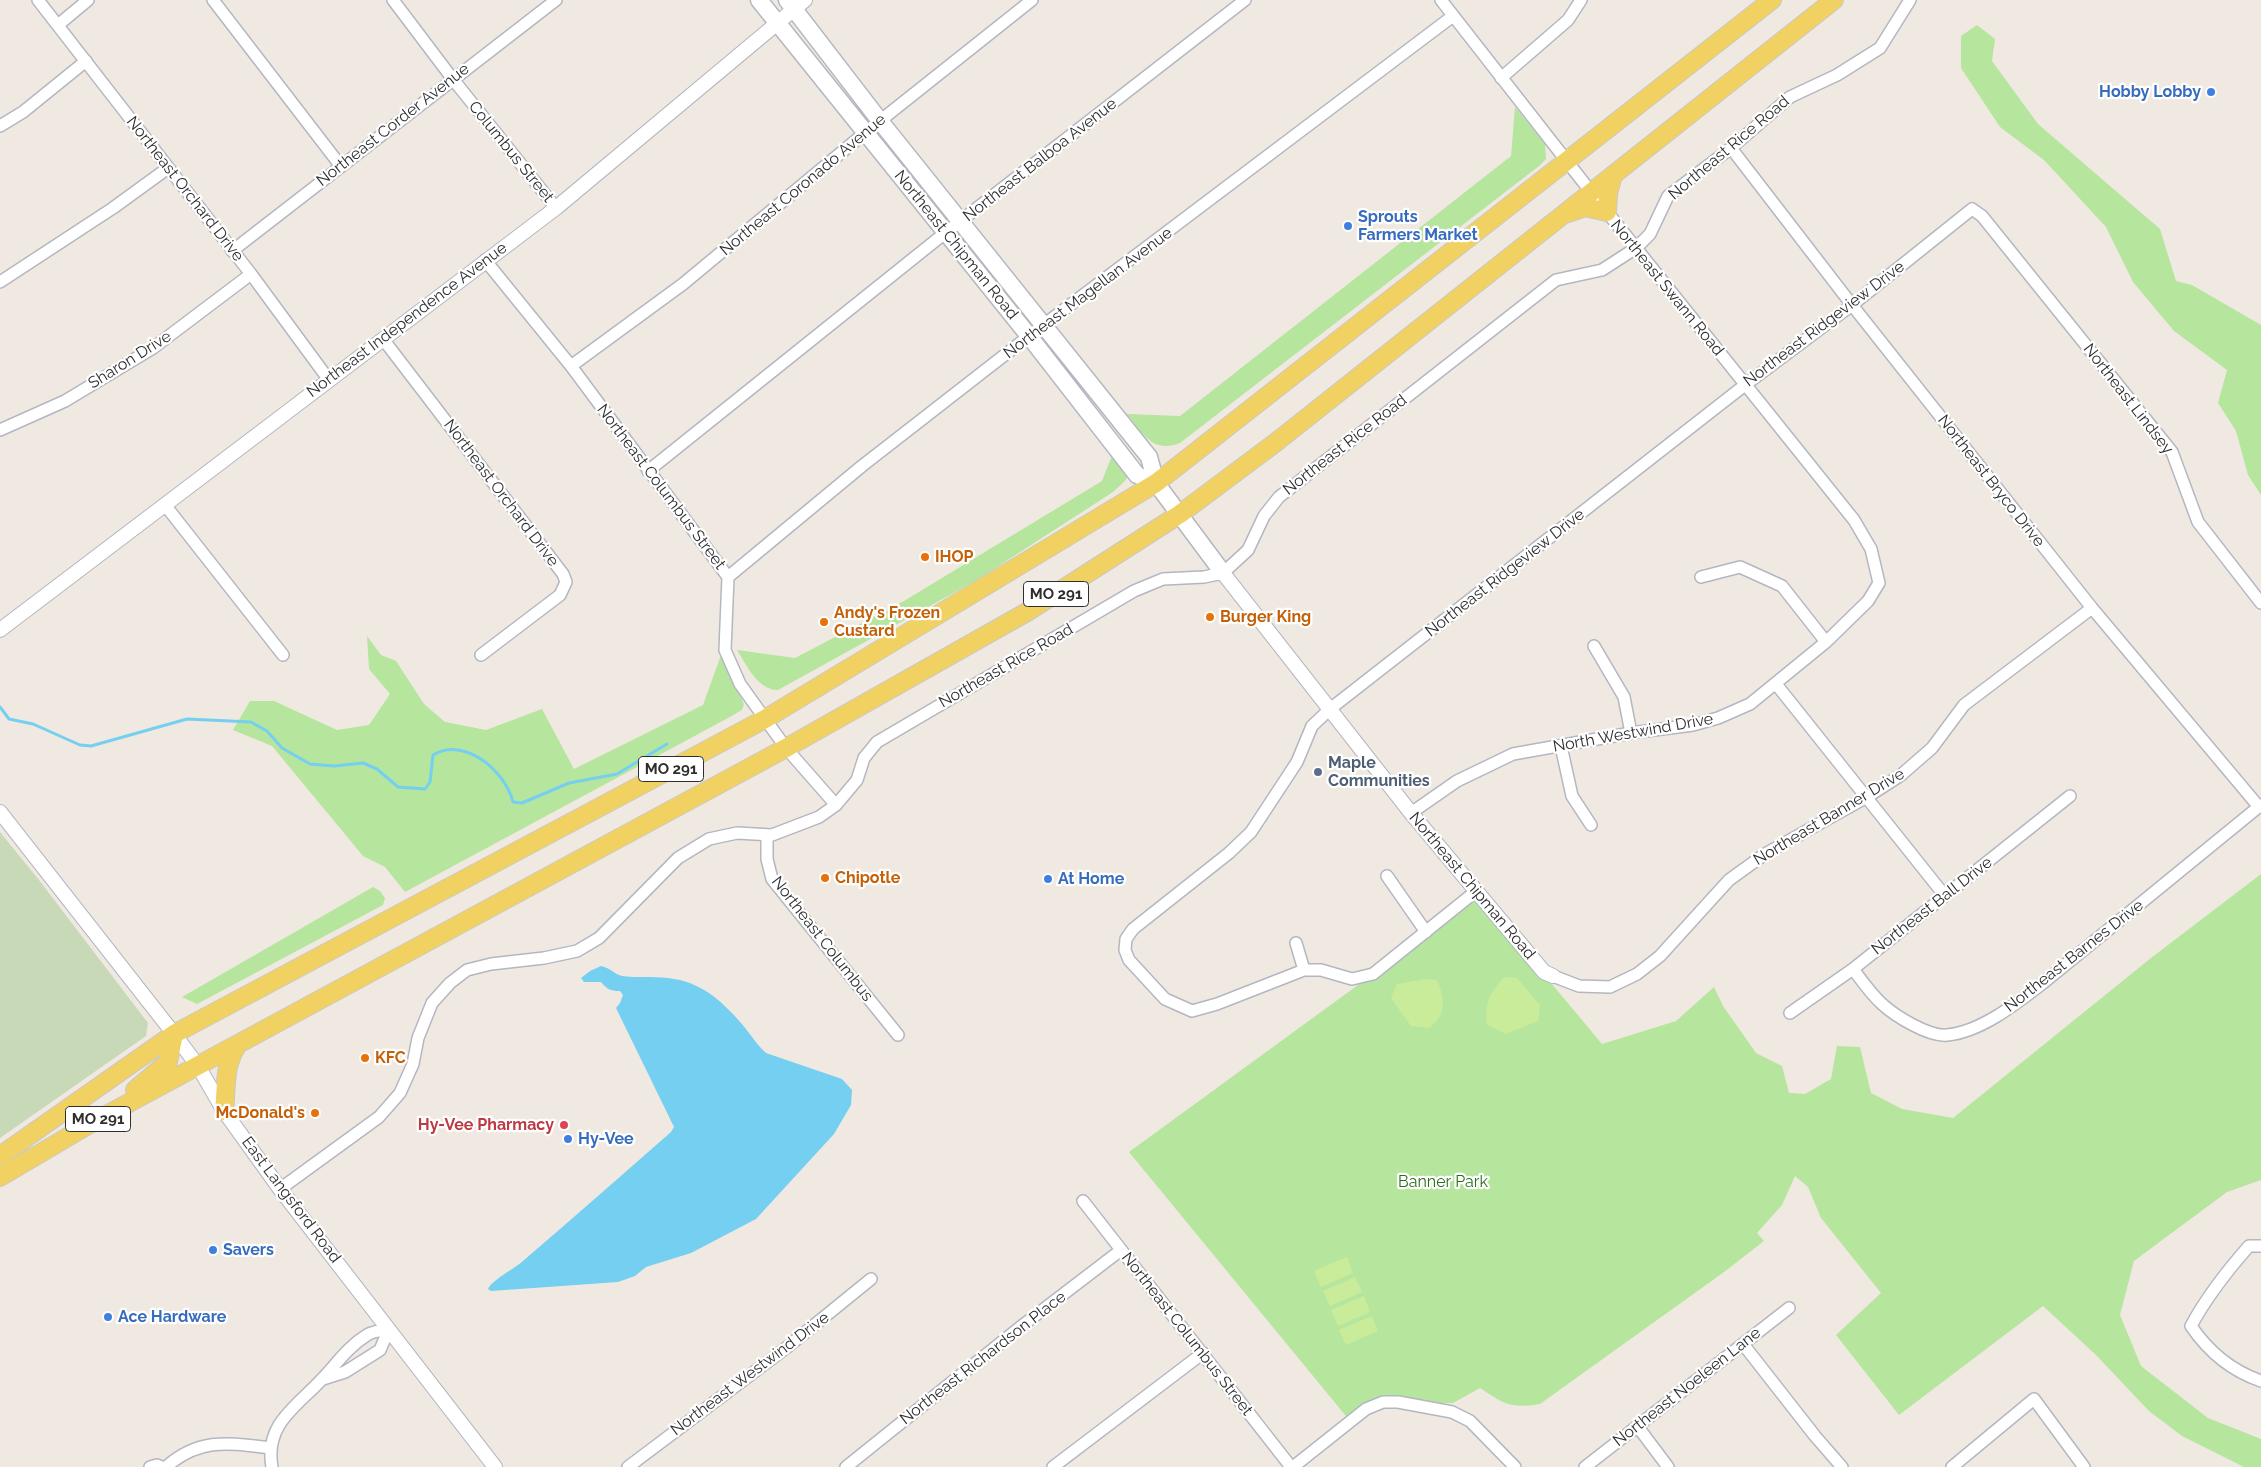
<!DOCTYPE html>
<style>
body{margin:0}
canvas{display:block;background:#efe9e1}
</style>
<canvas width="2261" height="1467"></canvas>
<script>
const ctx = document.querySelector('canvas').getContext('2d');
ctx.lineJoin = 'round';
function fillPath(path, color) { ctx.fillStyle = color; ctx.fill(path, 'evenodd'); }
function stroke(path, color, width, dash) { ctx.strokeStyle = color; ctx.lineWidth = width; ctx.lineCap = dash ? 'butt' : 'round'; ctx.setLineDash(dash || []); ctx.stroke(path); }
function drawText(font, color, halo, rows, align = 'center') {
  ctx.font = font + ' Raleway,sans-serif'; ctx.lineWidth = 4.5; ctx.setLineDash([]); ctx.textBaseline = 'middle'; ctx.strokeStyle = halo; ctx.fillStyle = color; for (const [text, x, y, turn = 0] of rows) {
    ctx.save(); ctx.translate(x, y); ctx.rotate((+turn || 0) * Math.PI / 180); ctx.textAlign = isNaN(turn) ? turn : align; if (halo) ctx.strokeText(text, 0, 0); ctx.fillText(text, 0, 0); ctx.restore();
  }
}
const green = new Path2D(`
 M1977 25 1995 39 1992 61 2038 124 2160 229 2176 281 2192 285 2261 325V495L2248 475 2236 431 2218 403 2227 370 2174 331 2133 282 2106 227 2044 160 2000 127 1961 68V36Z
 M1515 107 1545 144 1546 159 1539 166 1180 443C1152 454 1143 433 1127 414L1180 416 1511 156Z
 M1115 448 1129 475 1124 482 1113 492 977 580 778 690C758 690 747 666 737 650L795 658 904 601 1102 481Z
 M367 636 381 655 396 661 424 704 445 722 486 730 542 709 574 769 703 705 721 655 744 704 742 710 728 718 405 892 385 867 363 856 272 746 233 730 250 701H274L337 730 369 725 390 694 369 669Z
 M2261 874V1180L2227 1192 2134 1261 2120 1315 2141 1366 2208 1418 2261 1439V1467H2244L2182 1436 2149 1411 2096 1355 2043 1306 1899 1415 1836 1335 1881 1293 1821 1218 1808 1187 1795 1176 1782 1205 1757 1233 1764 1241 1724 1272 1540 1404C1511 1409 1504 1404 1480 1388L1453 1403 1414 1404 1398 1402 1350 1421 1129 1152 1373 974 1475 892 1602 1044 1676 1021 1714 987 1723 1006 1756 1053 1782 1066 1789 1093 1805 1094 1831 1079 1837 1046 1860 1047 1871 1093 1902 1109 1953 1118 2151 958Z
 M373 887 380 891 385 898 383 905 197 1004 182 997Z`);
const cemetery = new Path2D(`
 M0 832 39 880 148 1023 146 1036 0 1138Z`);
const pitch = new Path2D(`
 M1504 977 1517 978 1540 1005 1538 1021 1506 1034 1487 1025C1485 1002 1488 995 1504 977Z
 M1426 979 1437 980C1445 998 1447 1016 1429 1028L1411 1026 1391 998 1397 984Z
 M1347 1257 1353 1273 1321 1287 1314 1271Z
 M1355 1277 1362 1292 1330 1306 1323 1291Z
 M1364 1296 1370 1312 1338 1326 1331 1310Z
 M1372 1316 1378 1331 1346 1345 1339 1330Z`);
const water = new Path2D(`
 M601 966C611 968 614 974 622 976 635 978 653 976 668 978 701 982 720 999 741 1023 750 1033 756 1044 766 1053L842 1079 852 1090 851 1105 834 1134 756 1219 691 1253 646 1267 635 1276 618 1282 491 1291 488 1289C492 1280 514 1269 523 1261 573 1218 622 1175 671 1132L674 1127 616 1008 620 1003 623 995 620 991C610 991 607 989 601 982H584L581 978 590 971Z`);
const stream = new Path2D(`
 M0 707 9 719 33 724 80 745 91 746 187 719 251 722 267 731 282 748 310 764 334 766 363 763 377 769 398 787 425 789 430 782 433 755C465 736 505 771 513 802L522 803 569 783 617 774 667 744`);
const minor = new Path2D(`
 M38 0 251 274 329 380
 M213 0 340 165
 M393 0 452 78 556 208
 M58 25 88 0
 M1501 78 1568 20 1581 0
 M0 126 23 112 86 61
 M1731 148 1852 305 2092 608 2259 807
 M232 251 556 0
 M485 260 571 366 728 577 725 650 740 684 786 748 836 805
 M0 282 113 208 168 168
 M383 339 563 574 566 582 560 595 481 655
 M571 366 683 284 866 132 1032 0
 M0 430 65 401 153 348 251 274
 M648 471 945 233 1245 0
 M165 505 283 655
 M728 577 862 466 1029 336 1453 16
 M1701 577 1740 567 1782 586 1826 642
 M1594 646 1624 697 1631 733
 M1776 684 1945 896
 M1561 746 1572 796 1591 825
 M1411 813 1457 781 1513 754 1631 733 1693 725 1718 718 1750 704 1826 642 1868 601 1879 583 1871 549 1854 520 1591 192 1441 0
 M767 835V859L772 879 898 1035
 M1387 876 1426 932
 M1475 892 1373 974 1352 979 1321 970H1304L1217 1004 1192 1011 1165 999 1129 960 1125 950 1126 939 1133 929 1229 853 1251 832 1297 762 1312 726 1330 709 1745 385 1852 305 1972 209 1982 216 2172 452 2198 522 2261 603
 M1296 943 1304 970
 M1853 969C1862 981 1871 994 1882 1004 1895 1016 1929 1037 1947 1035 1981 1032 2017 1003 2043 983L2261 805
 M1553 976 1579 986 1610 987 1637 974 1660 956 1729 880 1765 854 1867 797 1901 775 1932 748 1964 705 2092 608
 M1790 1013 1853 969 2070 796
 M280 1189 379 1117 400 1093 413 1064 418 1038 432 1003 450 983 467 970 491 964 544 958 577 951 599 938 678 858 709 839 737 833 772 835 819 817 836 805 857 780 864 758 877 742 1134 591 1163 579 1204 577 1223 573 1248 550 1264 516 1279 497 1556 280 1602 270 1636 248 1650 234 1668 196 1731 148 1790 97 1837 75 1880 48 1910 0
 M1083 1201 1291 1467
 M2261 1246H2249C2227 1271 2207 1296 2191 1326 2208 1351 2232 1371 2261 1381
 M1743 1344 1815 1436 1842 1467
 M323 1379 345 1372 380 1350 389 1329
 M1638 1427 1668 1467
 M150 1467 157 1465 162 1467
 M166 1467C200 1437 229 1443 271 1448
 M272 1467C264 1423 298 1406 323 1378 337 1363 349 1346 367 1335 372 1331 382 1331 389 1329
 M628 1467 786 1348 871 1279
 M846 1467 1023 1325 1121 1250
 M1053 1467 1203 1353
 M1293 1467 1366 1409 1383 1402H1398L1452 1412 1470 1421 1515 1467
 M1585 1467 1789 1308
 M1952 1467 2034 1399 2084 1467`);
const tertiary = new Path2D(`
 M1223 573 1411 813 1544 972 1553 976
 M0 630 556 208 805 0
 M0 812 174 1034 198 1066 224 1111 280 1189 495 1467`);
const secondary = new Path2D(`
 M759 0 1029 336 1137 475 1156 483
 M787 0 880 121 1149 457 1156 483 1223 573`);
const primary = new Path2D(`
 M1568 213 1585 207 1607 212 1608 194 1613 175
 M135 1090 168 1062 174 1034
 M224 1111C227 1085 223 1067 238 1044
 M0 1156 174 1034 765 719 1156 483 1772 0
 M0 1177 88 1125 786 748 1027 612 1180 514 1275 443 1834 0`);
const markers = [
 [2211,92,5,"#3f7fe0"],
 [1348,226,5,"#3f7fe0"],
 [925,557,5,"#e8710a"],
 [1210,617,5,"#e8710a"],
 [824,622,5,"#e8710a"],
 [1318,772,5,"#5c6f8a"],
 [825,878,5,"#e8710a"],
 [1048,879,5,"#3f7fe0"],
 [365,1058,5,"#e8710a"],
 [315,1113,5,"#e8710a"],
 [564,1125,5,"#e0444e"],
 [568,1139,5,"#3f7fe0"],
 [213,1250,5,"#3f7fe0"],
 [108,1317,5,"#3f7fe0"]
];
const shields = [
 [1056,594,65],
 [671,769,65],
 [98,1119,65]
];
const shieldNames = [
 ["MO 291",1056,594],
 ["MO 291",671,769],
 ["MO 291",98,1119]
];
const shopNames = [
 ["Hobby Lobby",2201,92,"right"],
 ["Sprouts",1358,217],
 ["Farmers Market",1358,235],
 ["At Home",1058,879],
 ["Hy-Vee",578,1139],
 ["Savers",223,1250],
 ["Ace Hardware",118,1317]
];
const streetNames = [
 ["Northeast Corder Avenue",393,125,-38],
 ["Northeast Rice Road",1729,148,-40],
 ["Columbus Street",511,152,51],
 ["Northeast Balboa Avenue",1040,160,-38],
 ["Northeast Coronado Avenue",803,185,-40],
 ["Northeast Orchard Drive",185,189,52],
 ["Northeast Chipman Road",956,245,51],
 ["Northeast Swann Road",1667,288,51],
 ["Northeast Magellan Avenue",1088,293,-37],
 ["Northeast Independence Avenue",407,320,-37],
 ["Northeast Ridgeview Drive",1824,324,-37],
 ["Sharon Drive",130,360,-32],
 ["Northeast Lindsey",2128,399,52],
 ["Northeast Rice Road",1345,445,-38],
 ["Northeast Bryco Drive",1991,481,52],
 ["Northeast Columbus Street",661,487,53],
 ["Northeast Orchard Drive",501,493,53],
 ["Northeast Ridgeview Drive",1505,573,-38],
 ["Northeast Rice Road",1006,666,-30],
 ["North Westwind Drive",1633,733,-10],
 ["Northeast Banner Drive",1829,817,-31],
 ["Northeast Chipman Road",1472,886,50],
 ["Northeast Ball Drive",1932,906,-38],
 ["Northeast Columbus",822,939,52],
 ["Northeast Barnes Drive",2074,956,-38],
 ["East Langsford Road",291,1200,53],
 ["Northeast Columbus Street",1187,1334,52],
 ["Northeast Richardson Place",983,1358,-38],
 ["Northeast Westwind Drive",750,1374,-37],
 ["Northeast Noeleen Lane",1687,1387,-38]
];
const foodNames = [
 ["IHOP",935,557],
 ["Andy's Frozen",834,613],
 ["Custard",834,631],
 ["Burger King",1220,617],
 ["Chipotle",835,878],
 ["KFC",375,1058],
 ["McDonald's",305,1113,"right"]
];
const serviceNames = [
 ["Maple",1328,763],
 ["Communities",1328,781]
];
const healthNames = [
 ["Hy-Vee Pharmacy",554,1125]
];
const parkNames = [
 ["Banner Park",1443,1182]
];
fillPath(green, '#b6e59e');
fillPath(cemetery, '#c8d9b8');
fillPath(pitch, '#c9ec9a');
fillPath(water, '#75cff0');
stroke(stream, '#75cff0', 3);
stroke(minor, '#b4b7c1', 14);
stroke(tertiary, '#b4b7c1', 16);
stroke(secondary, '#b4b7c1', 19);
stroke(primary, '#c9c9c9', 20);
stroke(minor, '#fff', 11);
stroke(tertiary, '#fff', 14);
stroke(secondary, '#fff', 16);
stroke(primary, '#f2d163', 18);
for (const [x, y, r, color] of markers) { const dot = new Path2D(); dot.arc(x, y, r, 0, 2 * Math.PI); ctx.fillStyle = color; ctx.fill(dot); stroke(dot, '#fff', 2); }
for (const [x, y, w] of shields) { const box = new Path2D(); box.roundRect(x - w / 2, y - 12.5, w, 25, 4); ctx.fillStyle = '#fff'; ctx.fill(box); stroke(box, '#2e2e2e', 1); }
drawText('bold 15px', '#2e2e2e', null, shieldNames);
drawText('bold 16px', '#366cbe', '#fff', shopNames, 'left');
drawText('16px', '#2e2e2e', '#fff', streetNames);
drawText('bold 16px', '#c56008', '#fff', foodNames, 'left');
drawText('bold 16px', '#4e5e75', '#fff', serviceNames, 'left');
drawText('bold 16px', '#be3a42', '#fff', healthNames, 'right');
drawText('16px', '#2c6e1b', '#fff', parkNames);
</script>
